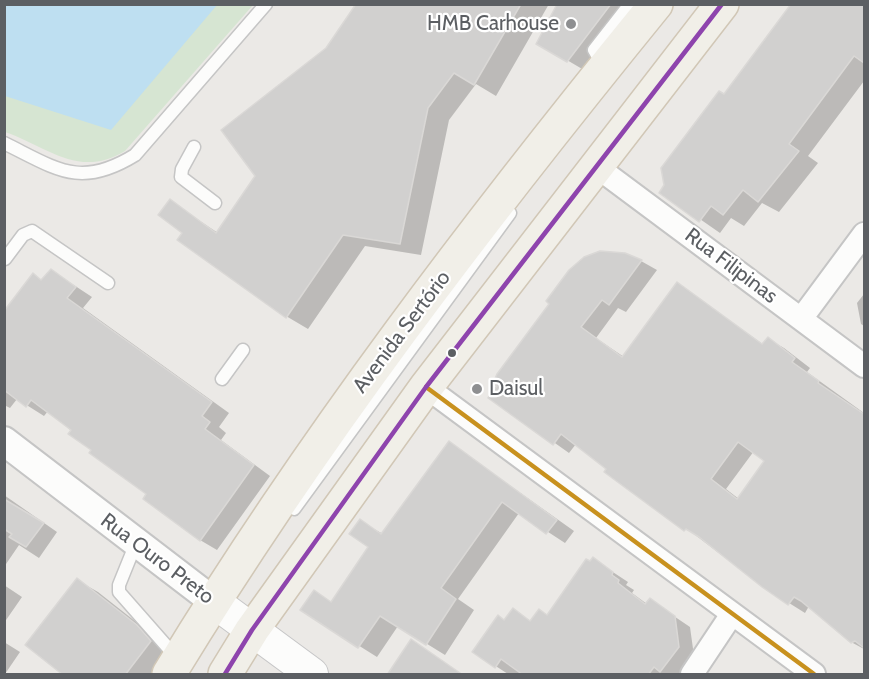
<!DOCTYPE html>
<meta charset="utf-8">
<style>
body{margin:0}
#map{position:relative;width:869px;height:679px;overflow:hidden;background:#ebe9e6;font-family:Cabin,sans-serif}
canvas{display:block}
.frame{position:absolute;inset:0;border:6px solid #5c5f63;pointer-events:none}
</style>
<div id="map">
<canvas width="869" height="679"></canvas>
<div class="frame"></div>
</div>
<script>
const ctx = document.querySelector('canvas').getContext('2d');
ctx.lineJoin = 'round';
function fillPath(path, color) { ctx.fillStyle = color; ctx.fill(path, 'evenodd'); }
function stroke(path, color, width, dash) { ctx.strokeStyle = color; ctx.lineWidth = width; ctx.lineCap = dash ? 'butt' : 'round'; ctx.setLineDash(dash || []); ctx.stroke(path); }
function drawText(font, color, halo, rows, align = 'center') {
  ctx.font = font + ' Cabin,sans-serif'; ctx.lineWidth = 4.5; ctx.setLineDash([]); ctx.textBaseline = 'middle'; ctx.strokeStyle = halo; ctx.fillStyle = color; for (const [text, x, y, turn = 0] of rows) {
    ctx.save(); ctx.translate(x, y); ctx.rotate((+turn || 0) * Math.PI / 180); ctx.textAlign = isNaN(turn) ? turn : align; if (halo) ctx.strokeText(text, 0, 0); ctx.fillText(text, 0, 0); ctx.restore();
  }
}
const green = new Path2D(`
 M5 5H253L125 151C79 179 48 147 5 132Z`);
const water = new Path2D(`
 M5 4H217V5L111 130 5 96Z`);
const shadow = new Path2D(`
 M358 4H549L496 96 476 84 449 120 421 255 365 246 308 329 286 316 184 233 170 201 218 233 257 176 327 49Z
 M559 4H642L589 73 538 43Z
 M793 4H864V81L808 156 818 163 779 212 762 203 744 226 731 218 720 233 661 192 725 96Z
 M612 252 641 261 657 270 626 312 618 308 596 338 624 357 677 284 764 345 768 339 784 348 810 368 807 372 864 413V649L851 642 809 606 805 613 762 586 576 444 569 453 490 397ZM754 451 767 460 739 499 726 489Z
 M51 270 92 297 83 308 229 413 219 427 226 433 221 440 270 476 217 550 200 540 48 411 44 416 17 399 10 408 4 405V313L33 275 43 281Z
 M864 294V326L861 324 857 303Z
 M450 443 574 531 565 543 519 513 458 599 474 610 445 655 398 626 377 657 302 610 314 592 333 603 370 547 360 521 383 534Z
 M4 495 57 532 39 558 19 545 4 567Z
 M593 559 628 582 626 585 634 590 632 593 647 604 650 600 690 627 694 656 680 674H508L474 652 513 610 532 622 548 616Z
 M77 580 98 592 159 640 172 654 155 674H66Z
 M4 585 22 597 4 623Z
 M4 642 20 652 5 674H4Z`);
const building = new Path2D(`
 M356 4H521L474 85 454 73 428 108 400 244 343 235 286 318 177 240 182 233 158 215 170 199 216 233 255 176 221 130 326 48Z
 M557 4H611L567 62 536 44Z
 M791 4H864V63L854 56 789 144 799 151 758 202 743 190 723 215 711 206 699 222 659 193 664 185 661 168 719 91 724 94Z
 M600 251 625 253 642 260 609 305 602 300 581 327 622 357 677 282 762 344 768 337 795 358 792 362 819 381 818 383 864 414V648L855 641 851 643 801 601 794 597 788 605 762 587 699 537 686 529 684 531 604 472 606 469 561 434 553 445 488 398 497 386 493 383 497 374 549 304 546 301 569 270 584 257ZM738 442 764 461 737 499 711 479Z
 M51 269 76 287 67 298 212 402 202 416 210 422 205 429 254 465 200 541 143 499 146 494 89 453 91 450 68 434 71 430 31 400 26 407 4 390V311L33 273 41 280Z
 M449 441 557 520 546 534 502 502 441 588 456 599 426 645 380 616 358 648 300 610 314 590 331 602 368 547 349 534 360 519 381 534Z
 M4 499 44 523 26 547 9 537 12 534 4 529Z
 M593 557 613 572 612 575 619 580 618 583 645 604 650 598 675 616 679 647 660 672 654 667 648 675H523L501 659 495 668 472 652 498 615 504 620 513 608 530 621 539 609 547 615 586 559 590 561Z
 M77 578 137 625 151 641 125 675H63L25 645Z
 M411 639 463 675H387Z`);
const service = new Path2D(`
 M604 67 594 50 630 4
 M4 143C57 169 80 189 135 155L266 4
 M194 147 182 169 181 177 215 203
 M5 259 23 235 32 231 108 283
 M222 379 243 350
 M294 509 510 213
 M136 543 119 585V592L177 658`);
const minor = new Path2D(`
 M597 167 864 366
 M801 319 864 234
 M426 387 814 674
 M692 674 732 614`);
const tertiary = new Path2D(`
 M4 441 213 601`);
const secondary = new Path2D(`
 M213 601 312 674`);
const primary = new Path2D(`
 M169 674C312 439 481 219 656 4
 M225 674 252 630 426 387 722 4`);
const bus1 = new Path2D(`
 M426 387 814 674`);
const bus2 = new Path2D(`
 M225 674 252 630 426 387 722 4`);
const markers = [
 [571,24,6,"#8e8f91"],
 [452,353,5,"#5c5f63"],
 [477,389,6,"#8e8f91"]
];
const poiNames = [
 ["HMB Carhouse",559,24],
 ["Daisul",489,389,"left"]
];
const streetNames = [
 ["Rua Filipinas",731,266,37],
 ["Avenida Sertório",402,332,-53],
 ["Rua Ouro Preto",157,559,37]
];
fillPath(green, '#d6e5d2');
fillPath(water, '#bedff1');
fillPath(shadow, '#0003');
fillPath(building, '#d1d0cf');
stroke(building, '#dad8d6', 1.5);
stroke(service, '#c5c5c5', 15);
stroke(minor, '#c5c5c5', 26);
stroke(tertiary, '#c5c5c5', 32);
stroke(secondary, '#c6c6c7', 34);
stroke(primary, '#d1c7b6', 36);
stroke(service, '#fcfcfb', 12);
stroke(minor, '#fcfcfb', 22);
stroke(tertiary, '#fcfcfb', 28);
stroke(secondary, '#fcfcfb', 32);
stroke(primary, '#f1efe8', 33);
stroke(bus1, '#c8911e', 4.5);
stroke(bus2, '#8e44ad', 4.5);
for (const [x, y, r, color] of markers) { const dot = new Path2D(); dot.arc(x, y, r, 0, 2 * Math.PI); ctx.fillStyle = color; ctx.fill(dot); stroke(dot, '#fff', 2); }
drawText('21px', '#5c5f63', '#fff', poiNames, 'right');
drawText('21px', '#5c5f63', '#fff', streetNames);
</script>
